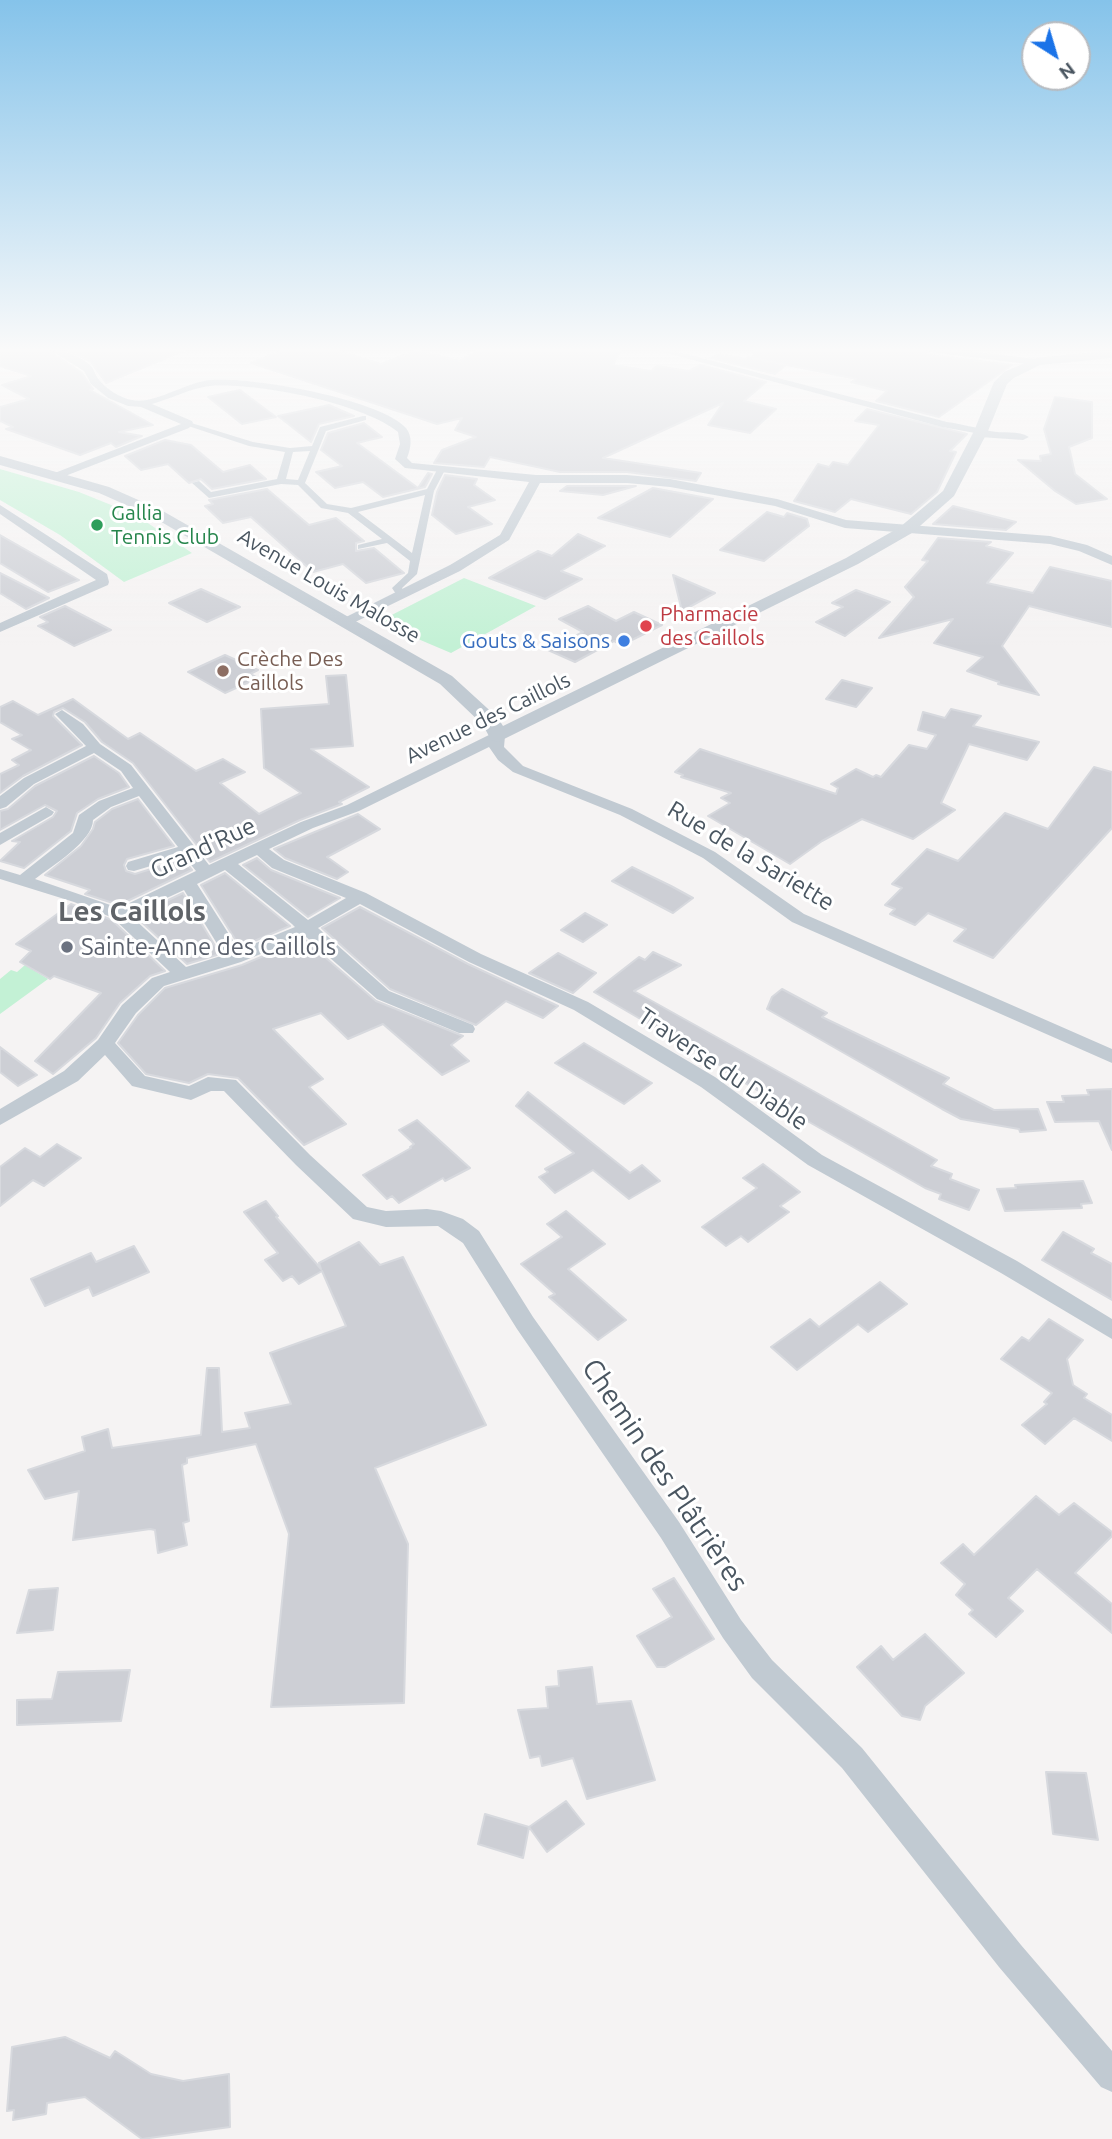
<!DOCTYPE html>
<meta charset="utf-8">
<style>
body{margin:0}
#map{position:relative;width:1112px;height:2139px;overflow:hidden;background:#f5f3f3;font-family:Ubuntu,sans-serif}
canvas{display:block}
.north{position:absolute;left:1021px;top:21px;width:70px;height:70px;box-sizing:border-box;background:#fff;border:2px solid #b7bbc0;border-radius:50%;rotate:143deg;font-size:19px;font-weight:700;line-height:28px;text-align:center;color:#4a5661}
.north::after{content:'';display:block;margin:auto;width:24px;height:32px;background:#1a73e8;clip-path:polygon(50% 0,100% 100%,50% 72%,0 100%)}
</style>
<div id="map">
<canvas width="1112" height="2139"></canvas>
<div class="north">N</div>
</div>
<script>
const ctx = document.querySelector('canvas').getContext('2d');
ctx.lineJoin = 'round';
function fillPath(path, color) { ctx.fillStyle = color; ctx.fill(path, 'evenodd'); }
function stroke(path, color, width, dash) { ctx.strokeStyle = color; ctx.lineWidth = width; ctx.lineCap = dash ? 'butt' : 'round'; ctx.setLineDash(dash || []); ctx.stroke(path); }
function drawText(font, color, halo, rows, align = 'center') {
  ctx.font = font + ' Ubuntu,sans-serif'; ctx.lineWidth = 6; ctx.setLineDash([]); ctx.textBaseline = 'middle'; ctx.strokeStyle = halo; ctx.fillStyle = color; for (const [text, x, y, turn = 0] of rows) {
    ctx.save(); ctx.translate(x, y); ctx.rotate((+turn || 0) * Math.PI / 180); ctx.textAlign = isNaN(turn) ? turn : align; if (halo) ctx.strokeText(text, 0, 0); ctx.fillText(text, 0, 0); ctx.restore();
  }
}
const green = new Path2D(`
 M0 469 79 492 136 515 192 553 124 582 60 535 0 500Z
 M464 578 536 606 451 653 378 622Z
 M25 965 48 979 0 1014V979L11 970 17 972Z`);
const building = new Path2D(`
 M0 349H47L82 373 93 389 90 390 153 425 119 432 142 436 116 447 111 443 80 455 6 429 13 427 0 421V407L29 399 2 385 31 376 0 366Z
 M65 349H188L106 383 90 361Z
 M286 349H333L381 364 417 350 459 361 481 349H621L613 365 651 371 657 366 689 371 700 365 766 382 744 401 776 409 750 433 708 425 723 403 603 458 701 473 696 481 627 472H560L490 457 484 467 434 463 442 450 476 437 455 430 462 418 437 424 251 363Z
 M754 349H923L930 355 1012 365 939 417 876 401 887 391 851 382 856 379 753 358Z
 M718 354 745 359 748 357 786 365 775 374 711 358Z
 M240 390 276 417 242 424 208 397Z
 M1055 397 1092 402V438L1069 447 1075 474 1107 499 1076 504 1055 491 1018 460 1041 461 1040 456 1051 454 1044 429Z
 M329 405 354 416 319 424 311 442 278 416Z
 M867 409 967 434 950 451 956 452 937 492 911 514 851 499 835 512 794 501 818 464 829 467 833 462 848 465 879 425 855 421Z
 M364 423 382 437 357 443 418 488 428 473 432 474 425 487 383 497 363 482 335 488 316 472 342 466 321 450 328 433Z
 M165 440 191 445 223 472 250 465 266 479 212 489 201 479 189 483 168 464 141 470 125 456Z
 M445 475 477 479 474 485 495 500 468 507 492 524 456 534 432 515 437 492Z
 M567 486H636L603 495 560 491Z
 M653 488 713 499 670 537 598 518Z
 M267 489 309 525 336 518 364 541 356 543V551L374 548 404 573 366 583 343 564 313 572 251 517 223 523 205 506 213 504 209 500Z
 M953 506 1016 522 1006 530 933 524Z
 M767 512 784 517 787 513 807 519 809 526 764 561 720 550Z
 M578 534 605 546 561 571 582 579 545 599 489 578 538 551 552 556Z
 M0 535 79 580 48 592 0 563Z
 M938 538 991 542 986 546 1013 553 987 583 1033 593 1050 567 1112 581V627L1029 606 1002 646 1039 695 998 684 999 682 967 671 983 657 934 643 953 619 879 638 914 597 905 587 928 561 922 560Z
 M0 573 49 598 26 609 0 593Z
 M673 575 715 593 682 611Z
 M201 589 240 607 207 622 169 603Z
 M856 590 890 602 845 636 816 622 843 607 832 603Z
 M65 606 111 630 74 646 38 626 48 622 40 617Z
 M588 606 616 621 634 612 662 625 622 645 614 641 575 662 548 650 583 632 559 619Z
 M225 655 258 670 250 674 258 678 225 693 188 672Z
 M346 675 353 746 311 749 369 787 339 802 342 804 300 820 210 862 133 763 102 742 85 722 63 708 54 712 53 716 82 745 23 776 0 793V774L19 765 12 760 31 750 12 739 22 735 0 722V707L13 701 38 715 73 699 128 739 140 733 196 771 223 759 245 772 220 783 259 814 301 793 264 768 261 709 329 704 326 676Z
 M842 680 872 688 856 707 826 699Z
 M951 709 981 716 973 726 1039 742 1027 760 969 744 941 803 955 810 913 839 862 819 822 841 790 864 708 816 730 803 721 798 731 793 681 777 683 775 675 772 700 749 836 794 838 788 831 784 856 769 873 777 876 775 881 777 909 745 927 749 936 735 918 730 923 712 945 718Z
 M94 756 119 773 129 787 98 799 77 813 71 831 24 868 0 861 20 842 12 841 53 817 57 811 45 805 0 830V811L8 809 35 786Z
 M1094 767 1112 772V828L993 958 954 941 966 929 928 913 915 925 890 914 895 909 885 905 902 888 892 884 927 849 958 861 1005 813 1048 829Z
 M138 799 174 846 127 859 124 865 126 871 135 874 183 859 192 870 119 905 85 894 90 890 45 875 81 846 93 829 95 822 112 809Z
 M358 814 380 829 327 857 348 872 337 879 285 858 274 849Z
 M257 858 271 870 340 898 308 917 243 865Z
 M632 867 671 886 693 898 673 913 612 881Z
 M225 873 290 926 240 947 201 885Z
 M183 893 220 954 187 964 135 916Z
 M71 904 112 920 165 971 150 976 120 1003 96 1038 53 1074 35 1061 101 993 54 976 50 979 20 962 31 951 16 944Z
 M360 907 468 964 558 1006 543 1018 506 1001 476 1025 390 989 322 928Z
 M585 913 607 925 583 942 561 930Z
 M304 939 376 1001 463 1036 451 1045 469 1061 442 1075 383 1024 348 1039 321 1013 273 1029 323 1079 309 1087 346 1124 304 1145 238 1078 208 1074 189 1083 146 1074 118 1043 138 1015 165 988 242 965Z
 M653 952 681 965 634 991 937 1160 931 1166 952 1174 950 1179 979 1190 969 1210 939 1199 941 1194 925 1188 760 1094 762 1093 726 1072 728 1070 594 992 639 957 645 960Z
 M558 953 596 973 573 993 529 973Z
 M782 989 827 1013 822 1017 949 1078 943 1084 994 1110 1038 1109 1046 1130 1020 1132 1019 1129 961 1119 942 1109 767 1009 772 997Z
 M584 1043 652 1083 624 1104 555 1063Z
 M0 1047 37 1075 18 1086 0 1072Z
 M1112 1089V1150L1099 1121 1055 1122 1047 1102H1064L1062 1096 1089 1095 1087 1090Z
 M528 1092 630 1173 642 1165 660 1181 629 1199 593 1170 555 1193 539 1177 548 1172 545 1169 574 1153 516 1106Z
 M417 1120 470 1168 445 1181 443 1178 399 1203 392 1196 387 1199 363 1175 411 1148 410 1147 414 1144 399 1130Z
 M57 1144 81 1158 44 1186 33 1180 0 1206V1167L25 1148 40 1157Z
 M763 1164 800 1192 780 1206 789 1212 748 1242 741 1236 726 1246 702 1227 757 1188 743 1178Z
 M1083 1181 1092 1203 1081 1204 1082 1208 1005 1211 997 1189 1016 1188 1015 1185Z
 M266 1201 278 1216 276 1217 321 1269 319 1263 359 1242 380 1265 403 1257 486 1425 375 1468 408 1544 404 1703 271 1707 289 1534 256 1444 187 1458V1463L182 1465 189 1521 183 1523 187 1545 158 1553 155 1530 150 1529 73 1540 79 1491 45 1499 28 1470 85 1451 82 1437 108 1429 112 1448 201 1435 207 1368H219L222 1432 250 1428 245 1413 291 1404 270 1353 346 1326 322 1271 299 1284 292 1276 283 1281 265 1260 278 1253 244 1212Z
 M566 1211 605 1244 568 1269 626 1320 598 1340 549 1297 555 1294 521 1264 562 1237 547 1224Z
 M1063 1232 1094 1249 1091 1253 1112 1264V1300L1042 1260Z
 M134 1246 149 1272 93 1296 89 1287 45 1306 31 1279 91 1253 96 1262Z
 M880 1282 907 1304 868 1332 858 1324 797 1370 771 1347 810 1319 819 1327Z
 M1049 1319 1083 1340 1067 1359 1073 1385 1087 1394 1084 1398 1112 1415V1441L1074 1418 1045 1444 1022 1425 1047 1404 1044 1402 1052 1393 1001 1359 1022 1337 1029 1341Z
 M1036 1496 1059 1515 1074 1503 1112 1532V1536L1075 1573 1112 1604V1633L1037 1569 1008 1598 1023 1611 996 1637 969 1614 973 1610 956 1595 965 1584 941 1563 963 1544 974 1555Z
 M674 1578 714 1639 665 1667H657L637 1636 672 1617 653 1589Z
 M58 1588 53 1630 17 1633 29 1590Z
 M925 1634 964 1673 925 1706 920 1720 902 1716 857 1667 881 1646 893 1660Z
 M592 1667 597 1704 631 1701 655 1780 587 1799 573 1758 542 1766 540 1756 530 1758 518 1710 548 1708 546 1687 559 1686 558 1671Z
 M130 1670 121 1721 17 1725V1700L52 1699 58 1672Z
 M1046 1772 1086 1773 1098 1840 1053 1834Z
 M566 1801 584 1824 547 1852 529 1827Z
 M485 1814 529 1827 523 1858 478 1844Z
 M65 2037 110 2058 115 2051 151 2074 183 2081 229 2074 230 2127 142 2139 85 2097 47 2103 46 2114 13 2120 14 2110 7 2111 12 2047Z`);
const pedestrian = new Path2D(`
 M363 416H366V420L326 431 305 483 327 504 351 508 427 489 438 468H444L445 470 434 491 417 574 402 588 406 595 401 598 398 597 392 588 408 573 410 561 387 543 358 549V545L382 539 348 513 321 508 298 485 281 484 209 498 192 483 199 481 211 492 277 479 285 452 249 446 185 425V421L253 442 290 448 312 446 320 427ZM310 451 298 480 286 479 293 452ZM425 495 412 553 358 512Z`);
const minor = new Path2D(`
 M49 349C62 348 83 357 92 367 94 370 95 374 97 377 104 388 120 398 132 400 153 405 187 382 210 380 248 376 380 399 406 428 413 437 411 448 407 458L412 463 536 475H627L670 479 777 499 846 520 1050 536 1087 545 1112 556V565L1079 551 1050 544 845 528 775 506 670 487 627 483H540L509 540 460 571 347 626 340 622 342 619 450 565 500 535 529 482 405 468 395 459 400 444 398 432C363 403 255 382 210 386 190 388 171 399 152 404L192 421 193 423 189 428 60 478H52V474L181 424 141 407 128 406 108 398 91 384 84 371Z
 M652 349H667L947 422C961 424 977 428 990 431 1003 434 1018 430 1029 437L1023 440 980 437 975 433 942 427Z
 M925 349H952L1036 359 1041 362 1036 365 930 352Z
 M0 505 107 574 109 582 108 585 0 632V623L96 580 0 514Z
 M62 710 83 724 100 744 131 765 209 865 301 822 347 805 493 733H503L505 736 504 747 523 766 632 809 715 852 804 914 1112 1049V1063L792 922 703 858 620 815 513 772 498 760 489 747 359 811 313 828 269 849 284 860 366 893 481 954 588 1002 715 1077 822 1155 1017 1261 1112 1319V1339L1001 1273 808 1165 701 1087 574 1010 469 962 360 904 318 928 389 991 473 1025 475 1029 473 1033H459L377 999 305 936 241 962 164 986 136 1013 115 1043 145 1076 189 1086 208 1077 236 1080 310 1155 367 1207 386 1211 427 1209 441 1211 463 1219 479 1231 533 1317 679 1522 741 1620 772 1660 862 1748 1021 1945 1112 2051V2092L1101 2087 999 1967 842 1768 752 1678 723 1638 661 1538 517 1329 463 1243 438 1226 386 1227 353 1219 296 1165 224 1091H211L191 1100 132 1086 105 1055 78 1081 0 1125V1109L64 1071 98 1040 122 1005 152 978 170 972 113 918 74 902 0 879V869L20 875 73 833 79 815 99 801 133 788 121 771 94 753 34 784 6 807 0 809V796L24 778 86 746 55 714ZM139 796 178 847 128 862 126 866 128 870 134 871 184 856 196 871 119 908 35 879C52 866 93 841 93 820L111 807ZM257 855 272 868 346 898 308 920 238 864ZM225 870 292 924 295 927 239 950 197 884ZM184 890 224 955 186 967 130 915Z
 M46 807 54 812 52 815 0 845V833Z`);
const tertiary = new Path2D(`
 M1112 350V358L1040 365 1014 378 1007 384 988 431 954 496 912 533 858 564 498 742 491 740 483 725 440 684 151 516 99 493 0 465V456L109 487 161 510 452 676 498 718 503 726 846 558 900 527 943 491 974 431 994 382 1004 372 1036 358Z`);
const markers = [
 [97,525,7,"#2e9e5b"],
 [646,626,7,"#e0444e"],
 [624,641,7,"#3f7fe0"],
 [223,671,7,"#8d6e63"],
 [67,947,7,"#6b7280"]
];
const farLeisurenames = [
 ["Gallia",111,513],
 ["Tennis Club",111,537]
];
const farStreetnames = [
 ["Avenue Louis Malosse",329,586,30],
 ["Avenue des Caillols",488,718,-26]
];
const farHealthnames = [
 ["Pharmacie",660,614],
 ["des Caillols",660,638]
];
const farShopnames = [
 ["Gouts & Saisons",610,641]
];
const farEducationnames = [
 ["Crèche Des",237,659],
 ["Caillols",237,683]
];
const streetNames = [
 ["Grand'Rue",203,848,-25],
 ["Rue de la Sariette",751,856,31],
 ["Traverse du Diable",723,1069,34]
];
const worshipNames = [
 ["Sainte-Anne des Caillols",81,947]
];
const quarterNames = [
 ["Les Caillols",132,912]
];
const nearStreetnames = [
 ["Chemin des Plâtrières",665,1475,56]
];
fillPath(green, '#c3f1d5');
fillPath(building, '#cdcfd5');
stroke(building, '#d7d9de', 2);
fillPath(pedestrian, '#c1cad2');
fillPath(minor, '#c1cad2');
fillPath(tertiary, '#c1cad2');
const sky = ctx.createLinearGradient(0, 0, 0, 648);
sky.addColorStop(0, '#85c3ea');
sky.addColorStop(0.54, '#fafafa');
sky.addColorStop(1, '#fafafa00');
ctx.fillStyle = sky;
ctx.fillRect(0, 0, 1112, 648);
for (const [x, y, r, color] of markers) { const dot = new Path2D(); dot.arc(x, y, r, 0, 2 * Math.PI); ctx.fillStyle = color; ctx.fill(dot); stroke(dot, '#fff', 2.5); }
drawText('21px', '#27864d', '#fff', farLeisurenames, 'left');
drawText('21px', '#4a5661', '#fff', farStreetnames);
drawText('21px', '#be3a42', '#fff', farHealthnames, 'left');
drawText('21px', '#366cbe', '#fff', farShopnames, 'right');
drawText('21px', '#785e54', '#fff', farEducationnames, 'left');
drawText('24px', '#4a5661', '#fff', streetNames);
drawText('24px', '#5b616d', '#fff', worshipNames, 'left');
drawText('bold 28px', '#5f6368', '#fff', quarterNames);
drawText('28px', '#4a5661', '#fff', nearStreetnames);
</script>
